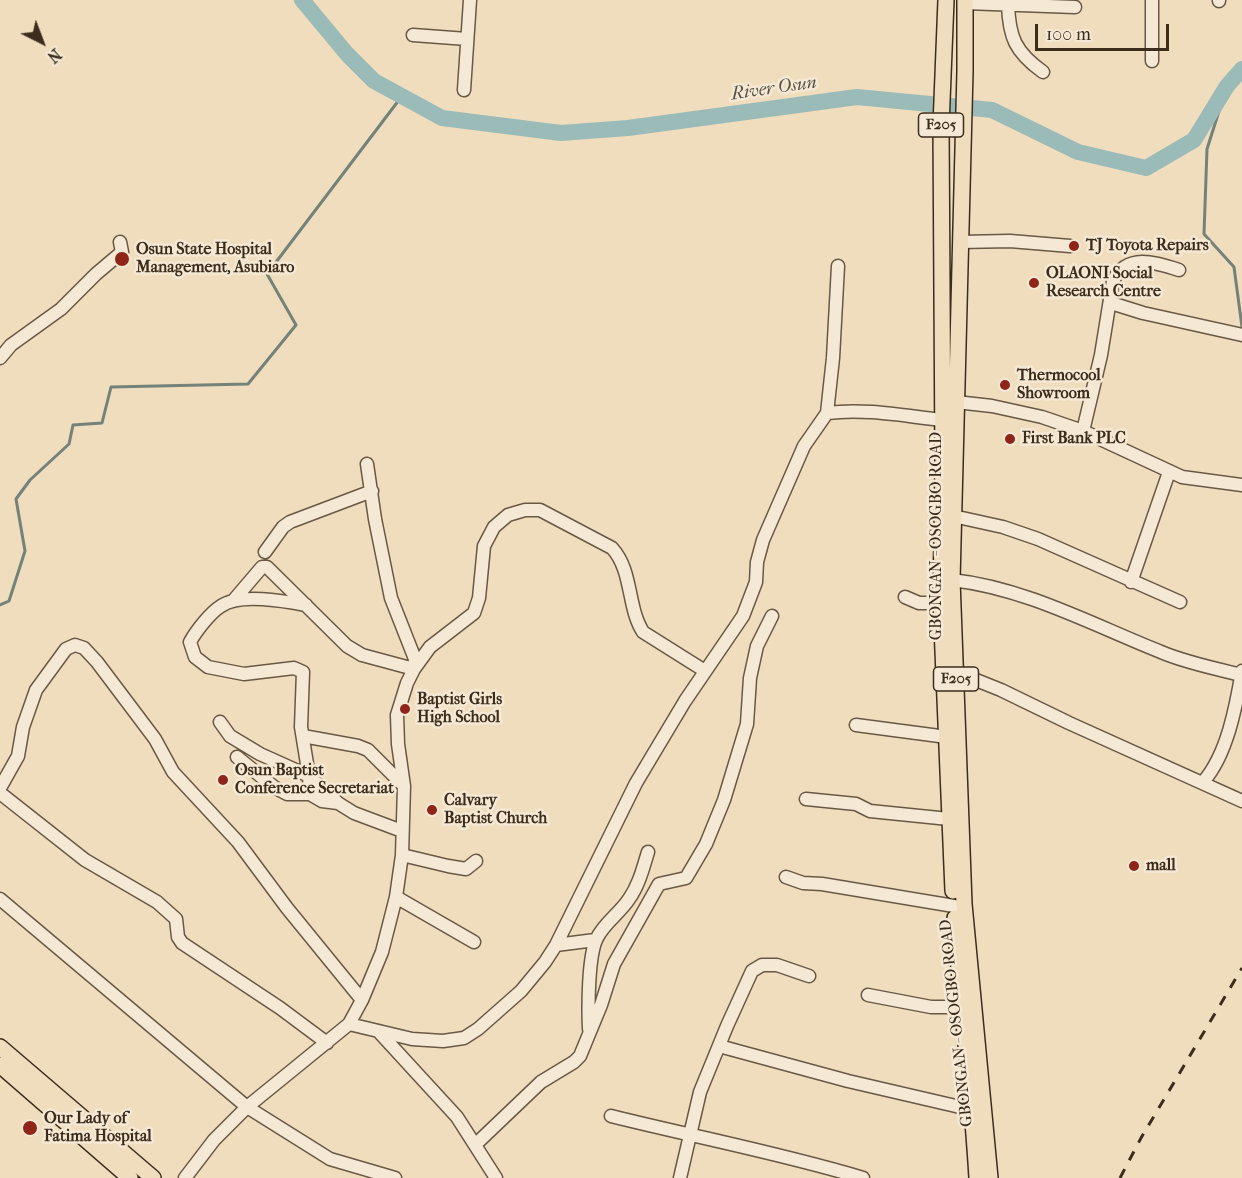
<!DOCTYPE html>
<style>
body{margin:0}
#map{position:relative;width:1242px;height:1178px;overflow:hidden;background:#efddbe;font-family:"IM FELL French Canon",serif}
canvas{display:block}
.north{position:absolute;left:12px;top:12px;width:60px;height:60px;-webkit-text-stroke:4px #f5e9d5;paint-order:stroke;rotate:138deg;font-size:16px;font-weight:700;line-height:24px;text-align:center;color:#3c2c1b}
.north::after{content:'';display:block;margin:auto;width:21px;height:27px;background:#3c2c1b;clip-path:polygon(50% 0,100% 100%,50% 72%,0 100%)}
.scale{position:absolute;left:1035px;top:24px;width:134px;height:27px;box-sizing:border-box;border:3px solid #3c2c1b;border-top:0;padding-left:8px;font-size:18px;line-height:21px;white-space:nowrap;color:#3c2c1b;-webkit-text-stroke:4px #f5e9d5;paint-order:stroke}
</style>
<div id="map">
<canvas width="1242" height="1178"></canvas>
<div class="north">N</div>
<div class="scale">100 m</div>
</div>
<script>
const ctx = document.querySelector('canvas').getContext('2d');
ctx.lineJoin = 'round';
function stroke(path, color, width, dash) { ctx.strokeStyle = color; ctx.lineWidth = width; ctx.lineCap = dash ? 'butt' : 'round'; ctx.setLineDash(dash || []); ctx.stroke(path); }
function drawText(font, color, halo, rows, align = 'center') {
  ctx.font = font + ' "IM FELL French Canon",serif'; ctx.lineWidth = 5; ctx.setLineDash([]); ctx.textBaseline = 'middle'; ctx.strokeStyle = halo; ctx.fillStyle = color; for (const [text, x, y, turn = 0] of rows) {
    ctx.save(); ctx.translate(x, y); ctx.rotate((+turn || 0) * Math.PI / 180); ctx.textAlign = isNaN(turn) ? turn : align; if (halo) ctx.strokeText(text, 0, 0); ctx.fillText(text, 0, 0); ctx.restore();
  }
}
const stream = new Path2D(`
 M1227 86 1207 149 1204 234 1234 267 1242 327
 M0 605 9 601 25 551 16 499 30 480 69 444 73 425 102 423 111 387 248 384 296 325 267 274 402 96`);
const river = new Path2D(`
 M302 0 347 54 374 81 442 118 561 133 628 128 857 97 992 110 1078 152 1146 168 1194 140 1227 86 1242 69`);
const minor = new Path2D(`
 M1219 0V1
 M965 3 1075 7
 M1008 4C1009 37 1015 52 1043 72
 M413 35 467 39
 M1152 61V0
 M464 90 470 0
 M960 242 1010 241 1070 246
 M1111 303 1143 313 1242 335
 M0 358 11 345 61 309 96 274 122 252 120 242
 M956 402 992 406 1042 417 1083 431 1182 477 1242 485
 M827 413 833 358 838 266
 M1083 431 1101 355 1113 281C1127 253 1155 262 1179 270
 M953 516 1003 527 1038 539 1180 602
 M265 552 283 527 290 522 372 491
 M952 580C1025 588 1093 625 1161 652 1187 663 1214 668 1241 675
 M1131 582 1169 472
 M905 597 919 603H941
 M233 601 262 567H267L347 646 362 655 414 669 430 647 474 613 479 598 484 546 494 527 508 515 525 510H540L612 548C633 571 627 607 643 632L705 671
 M306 605C284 601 240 593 221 606 210 613 196 631 190 642L195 657 208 667 244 674 294 668 303 672 301 727 309 776 338 803 354 813 402 831
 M956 672 1001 690 1069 723 1242 801
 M220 722 230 736 260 754 309 776 310 794
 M856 725 947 737
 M303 736 358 746 368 750 404 786
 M237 757 274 787 287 794H310L322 801 338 803
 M1203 782C1227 755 1236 707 1242 671
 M0 788 18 756 23 727 36 690 66 649 75 645 84 648 97 662 155 739 173 772 238 842 287 908 362 1000
 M0 793 85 860 157 902 176 919 178 937 182 943 280 1008 327 1043
 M806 799 856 804 870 811 949 819
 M402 855 448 866 466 869 476 861
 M786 877 803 883 822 884 954 906
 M396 897 474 942
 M0 899 247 1107 330 1159 395 1178
 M556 945 595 940
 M868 995 931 1007H961
 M349 1024 412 1039 443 1041 464 1038 478 1029 521 991 545 962 556 945 636 783 685 701 743 616 756 582 757 562 763 540 804 446 827 413C865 408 905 416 942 420
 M589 1029C588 1008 588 955 597 938 604 923 620 913 629 899 639 885 643 868 648 852
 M379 1032 457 1117 496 1178
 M719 1046 848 1081 973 1110
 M611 1116C695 1137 780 1153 863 1178
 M476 1144 541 1082 574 1062 580 1056 601 1005 614 964 659 884 686 878 706 844 724 800 747 724 750 678 757 646 772 616
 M185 1178 214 1140 247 1107 349 1024 362 1000 382 952 396 897 402 855 404 786 398 744 397 715 407 683 414 669 415 659 391 598 375 519 367 464
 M680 1178 700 1092 727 1026 752 971 762 965H777L809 976`);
const major = new Path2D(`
 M946 0 941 126 943 461 941 603 953 891
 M965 0V71L952 580 964 904 990 1178
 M955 918C961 1005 972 1091 977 1178
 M0 1047 153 1178
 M0 1065 130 1178`);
const rail = new Path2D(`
 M1120 1178 1141 1138 1242 968`);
const markers = [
 [1074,246,6,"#8f2418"],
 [122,259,8,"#8f2418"],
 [1034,283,6,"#8f2418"],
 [1005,385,6,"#8f2418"],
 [1010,439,6,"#8f2418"],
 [405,709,6,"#8f2418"],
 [223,780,6,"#8f2418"],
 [432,810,6,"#8f2418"],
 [1134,866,6,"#8f2418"],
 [30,1128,8,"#8f2418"]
];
const shields = [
 [941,125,45],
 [956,679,45]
];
const shieldNames = [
 ["F205",941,125],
 ["F205",956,679]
];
const poiNames = [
 ["TJ Toyota Repairs",1086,246],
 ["Osun State Hospital",136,250],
 ["Management, Asubiaro",136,268],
 ["OLAONI Social",1046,274],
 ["Research Centre",1046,292],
 ["Thermocool",1017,376],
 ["Showroom",1017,394],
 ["First Bank PLC",1022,439],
 ["Baptist Girls",417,700],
 ["High School",417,718],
 ["Osun Baptist",235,771],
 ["Conference Secretariat",235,789],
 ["Calvary",444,801],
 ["Baptist Church",444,819],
 ["mall",1146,866],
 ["Our Lady of",44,1119],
 ["Fatima Hospital",44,1137]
];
const streetNames = [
 ["GBONGAN - OSOGBO ROAD",937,536,-90],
 ["GBONGAN - OSOGBO ROAD",957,1023,-96]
];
const waterNames = [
 ["River Osun",774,89,-8]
];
stroke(stream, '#748279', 3);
stroke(river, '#9abbb7', 16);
stroke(minor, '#695844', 15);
stroke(major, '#3c2c1b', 18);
stroke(minor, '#f5e9d5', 12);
stroke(major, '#efddbe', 15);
stroke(rail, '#3c2c1b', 3, [10, 10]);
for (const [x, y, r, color] of markers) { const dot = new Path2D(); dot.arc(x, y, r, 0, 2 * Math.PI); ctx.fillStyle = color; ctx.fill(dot); stroke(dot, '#f5e9d5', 2); }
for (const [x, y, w] of shields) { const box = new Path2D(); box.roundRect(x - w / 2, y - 12, w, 24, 4.5); ctx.fillStyle = '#f5e9d5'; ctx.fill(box); stroke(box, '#3c2c1b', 1.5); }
drawText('bold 15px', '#3c2c1b', null, shieldNames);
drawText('bold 16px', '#3c2c1b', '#f5e9d5', poiNames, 'left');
drawText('16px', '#3c2c1b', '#f5e9d5', streetNames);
drawText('italic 18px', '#545042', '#f5e9d5', waterNames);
</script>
